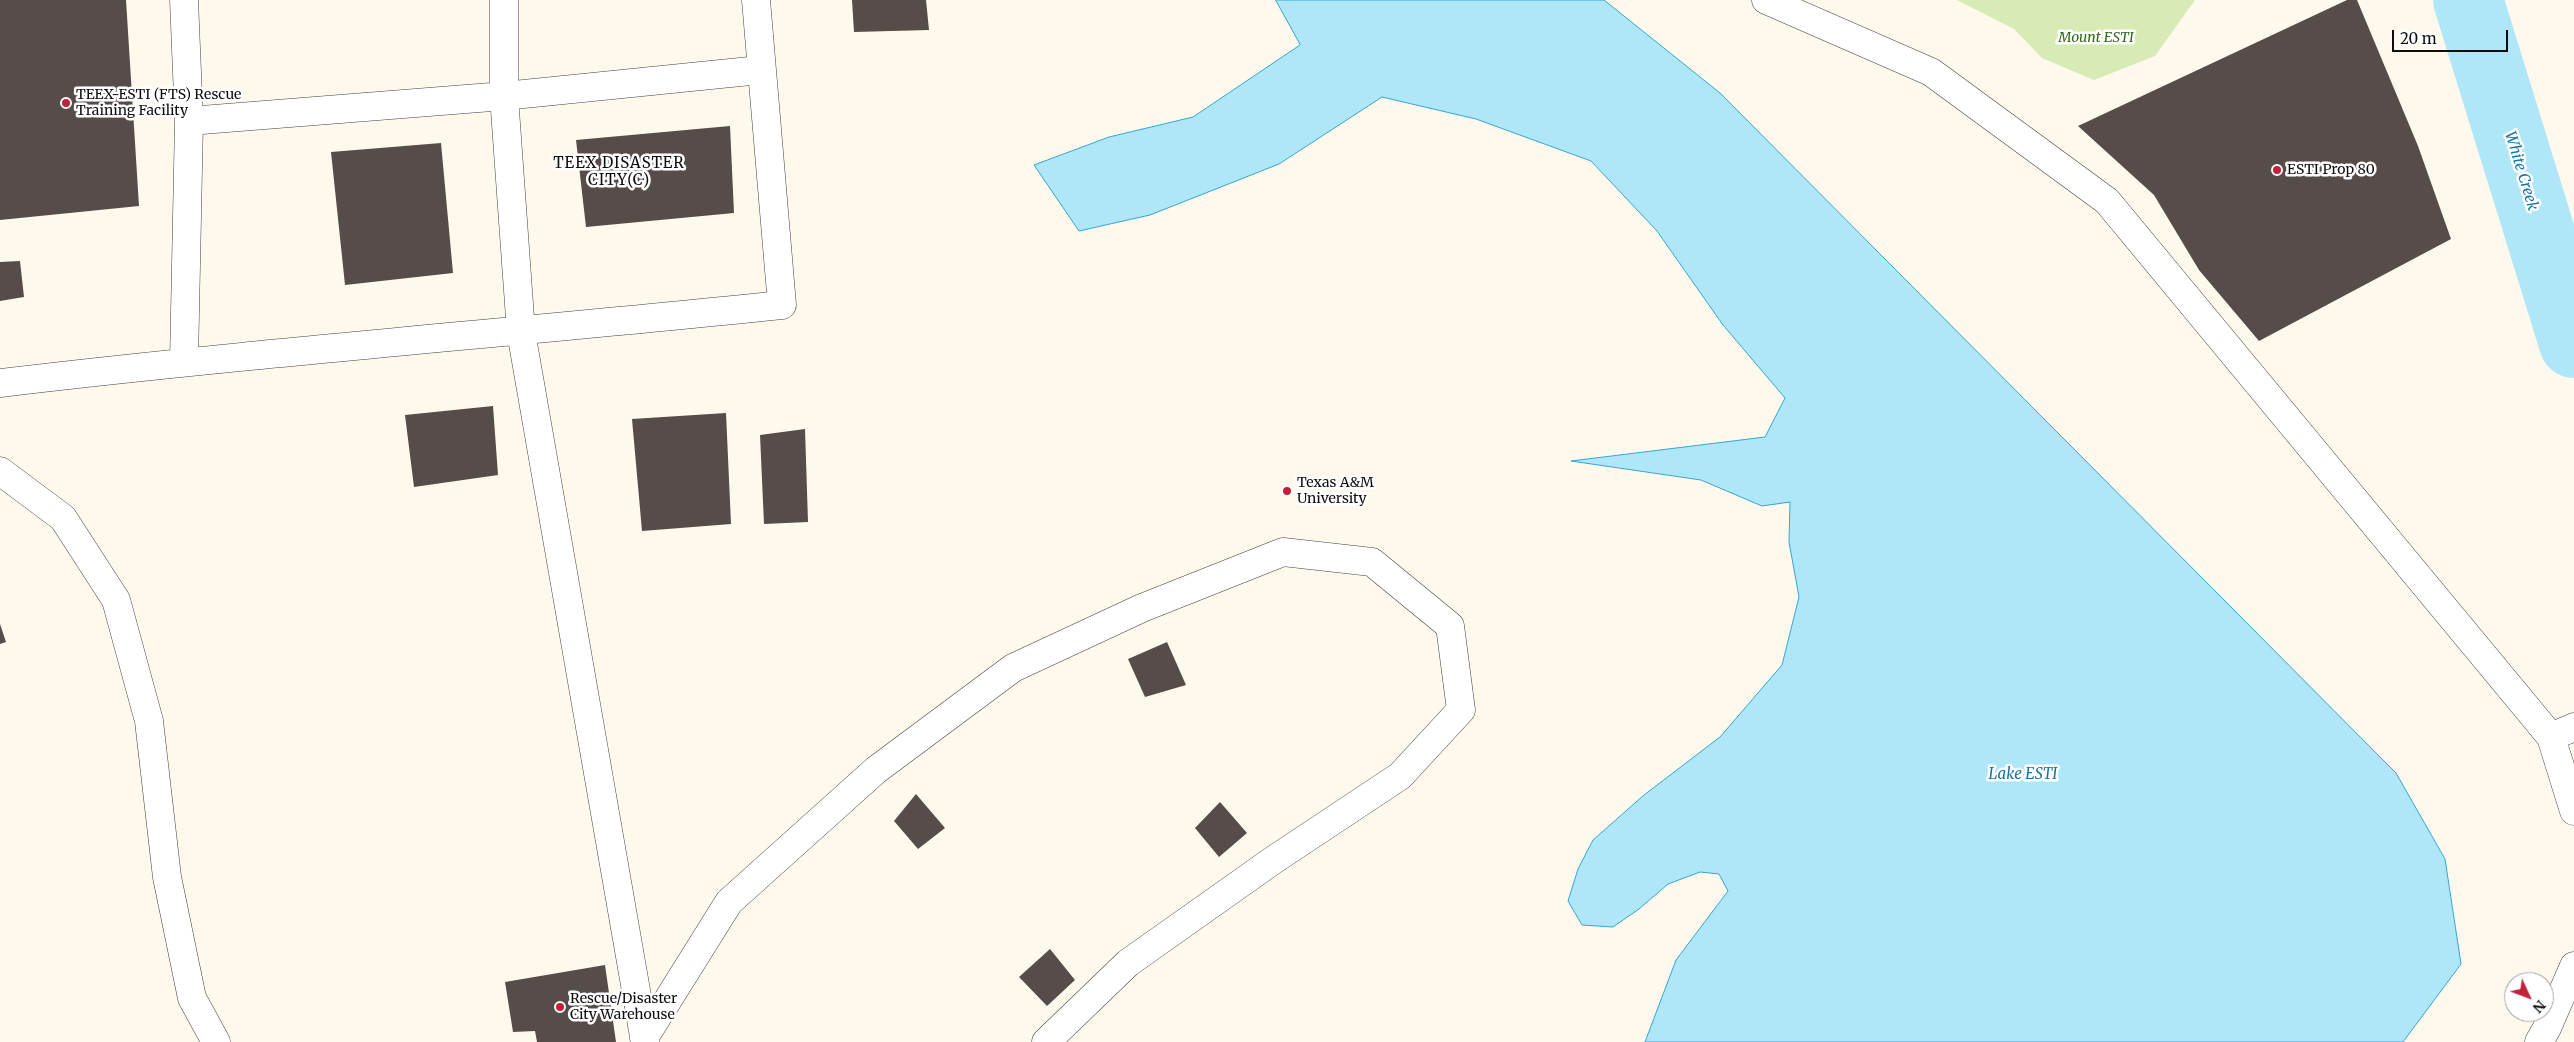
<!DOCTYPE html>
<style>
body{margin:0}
#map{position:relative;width:2574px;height:1042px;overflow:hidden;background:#fff9ed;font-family:Merriweather,serif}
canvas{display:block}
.north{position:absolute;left:2504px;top:972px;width:50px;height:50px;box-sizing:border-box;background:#fff;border:1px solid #9e9e9e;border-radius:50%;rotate:133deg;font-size:14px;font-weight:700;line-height:20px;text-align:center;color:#0d0d0d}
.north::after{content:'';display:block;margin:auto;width:18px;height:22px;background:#c2203b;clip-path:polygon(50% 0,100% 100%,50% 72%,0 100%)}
.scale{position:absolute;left:2392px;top:30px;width:116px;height:22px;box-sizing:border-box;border:2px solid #0d0d0d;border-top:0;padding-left:6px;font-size:15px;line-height:18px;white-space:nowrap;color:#0d0d0d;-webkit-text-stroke:4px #fff;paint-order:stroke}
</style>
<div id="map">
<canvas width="2574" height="1042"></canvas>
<div class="north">N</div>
<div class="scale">20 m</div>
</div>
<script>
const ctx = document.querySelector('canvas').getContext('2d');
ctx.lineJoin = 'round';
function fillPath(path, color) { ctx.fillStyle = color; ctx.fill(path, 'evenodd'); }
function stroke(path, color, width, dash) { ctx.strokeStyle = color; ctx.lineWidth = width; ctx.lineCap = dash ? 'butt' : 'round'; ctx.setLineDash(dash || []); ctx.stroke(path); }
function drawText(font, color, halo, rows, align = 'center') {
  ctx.font = font + ' Merriweather,serif'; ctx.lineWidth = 5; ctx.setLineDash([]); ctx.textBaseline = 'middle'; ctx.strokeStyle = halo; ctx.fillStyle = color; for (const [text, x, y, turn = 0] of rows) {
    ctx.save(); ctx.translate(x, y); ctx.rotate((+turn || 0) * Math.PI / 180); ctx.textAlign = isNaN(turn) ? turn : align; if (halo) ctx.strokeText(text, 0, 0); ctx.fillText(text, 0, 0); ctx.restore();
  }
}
const green = new Path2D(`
 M1957 0H2195L2155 56 2094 80 2042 58 2014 29Z`);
const water = new Path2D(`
 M1276 0H1604L1720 93 2396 773 2445 859 2461 964 2403 1042H1645L1676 960 1728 891 1719 874 1700 872 1668 884 1639 909 1613 927 1582 925 1568 901 1578 869 1593 840 1644 795 1720 737 1782 665 1799 597 1789 542 1790 502 1762 506 1701 480 1571 461 1765 437 1785 398 1723 325 1657 231 1591 161 1476 119 1382 97 1279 164 1150 215 1079 231 1034 165 1109 137 1193 117 1300 45Z`);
const river = new Path2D(`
 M2468 0 2574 343`);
const building = new Path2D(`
 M0 0H126L139 206 0 220Z
 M852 0H926L929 30 854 32Z
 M2347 0H2357L2418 146 2451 239 2259 341 2199 270 2154 195 2078 126Z
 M730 126 734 213 586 227 576 140Z
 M441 143 453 273 345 285 331 152Z
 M20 261 24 297 0 301V262Z
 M493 406 498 475 414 487 405 415Z
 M726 413 731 524 642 531 632 419Z
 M805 429 808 522 764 524 760 435Z
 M0 624 6 642 0 644Z
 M1167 642 1186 685 1145 697 1128 659Z
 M916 794 945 828 918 849 894 821Z
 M1220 802 1247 833 1219 857 1195 828Z
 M1050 949 1075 980 1047 1006 1019 977Z
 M605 965 616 1042H537L535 1031 513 1032 505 982Z`);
const minor = new Path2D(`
 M184 0 189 121 184 361
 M504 0V96L521 332 645 1042
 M1766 0 1931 72 2107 201 2551 737 2574 811
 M189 121 504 96 760 70
 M0 383C260 352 521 332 782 305L756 0
 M0 471 63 518 116 600 149 721 167 877 192 998 216 1042
 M2551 737 2574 727
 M644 1038 729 902 876 770 1013 668 1142 608 1283 552 1372 562 1450 626 1461 710 1400 776 1272 861 1128 963 1046 1042
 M2539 1042 2547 1028 2574 966`);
const markers = [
 [66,103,5,"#c2203b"],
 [2277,170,5,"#c2203b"],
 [1287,491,5,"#c2203b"],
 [560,1007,5,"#c2203b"]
];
const parkNames = [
 ["Mount ESTI",2096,38]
];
const poiNames = [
 ["TEEX-ESTI (FTS) Rescue",76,95],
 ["Training Facility",76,111],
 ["ESTI Prop 80",2287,170],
 ["Texas A&M",1297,483],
 ["University",1297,499],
 ["Rescue/Disaster",570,999],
 ["City Warehouse",570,1015]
];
const neighbourhoodNames = [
 ["TEEX DISASTER",619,164],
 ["CITY(C)",619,181]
];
const waterNames = [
 ["White Creek",2521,171,73],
 ["Lake ESTI",2023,775]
];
fillPath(green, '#d7ebb5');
fillPath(water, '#afe6f8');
stroke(water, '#34a6d2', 1);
stroke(river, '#afe6f8', 70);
fillPath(building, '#564c49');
stroke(minor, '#404040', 29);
stroke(minor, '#fff', 28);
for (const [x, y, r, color] of markers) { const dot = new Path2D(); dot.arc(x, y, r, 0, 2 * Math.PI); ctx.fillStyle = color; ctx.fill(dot); stroke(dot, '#fff', 2); }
drawText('italic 14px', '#34671b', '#fff', parkNames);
drawText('14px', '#0d0d0d', '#fff', poiNames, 'left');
ctx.letterSpacing = '1px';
drawText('15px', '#0d0d0d', '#fff', neighbourhoodNames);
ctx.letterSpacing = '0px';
drawText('italic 15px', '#1275a3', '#fff', waterNames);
</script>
